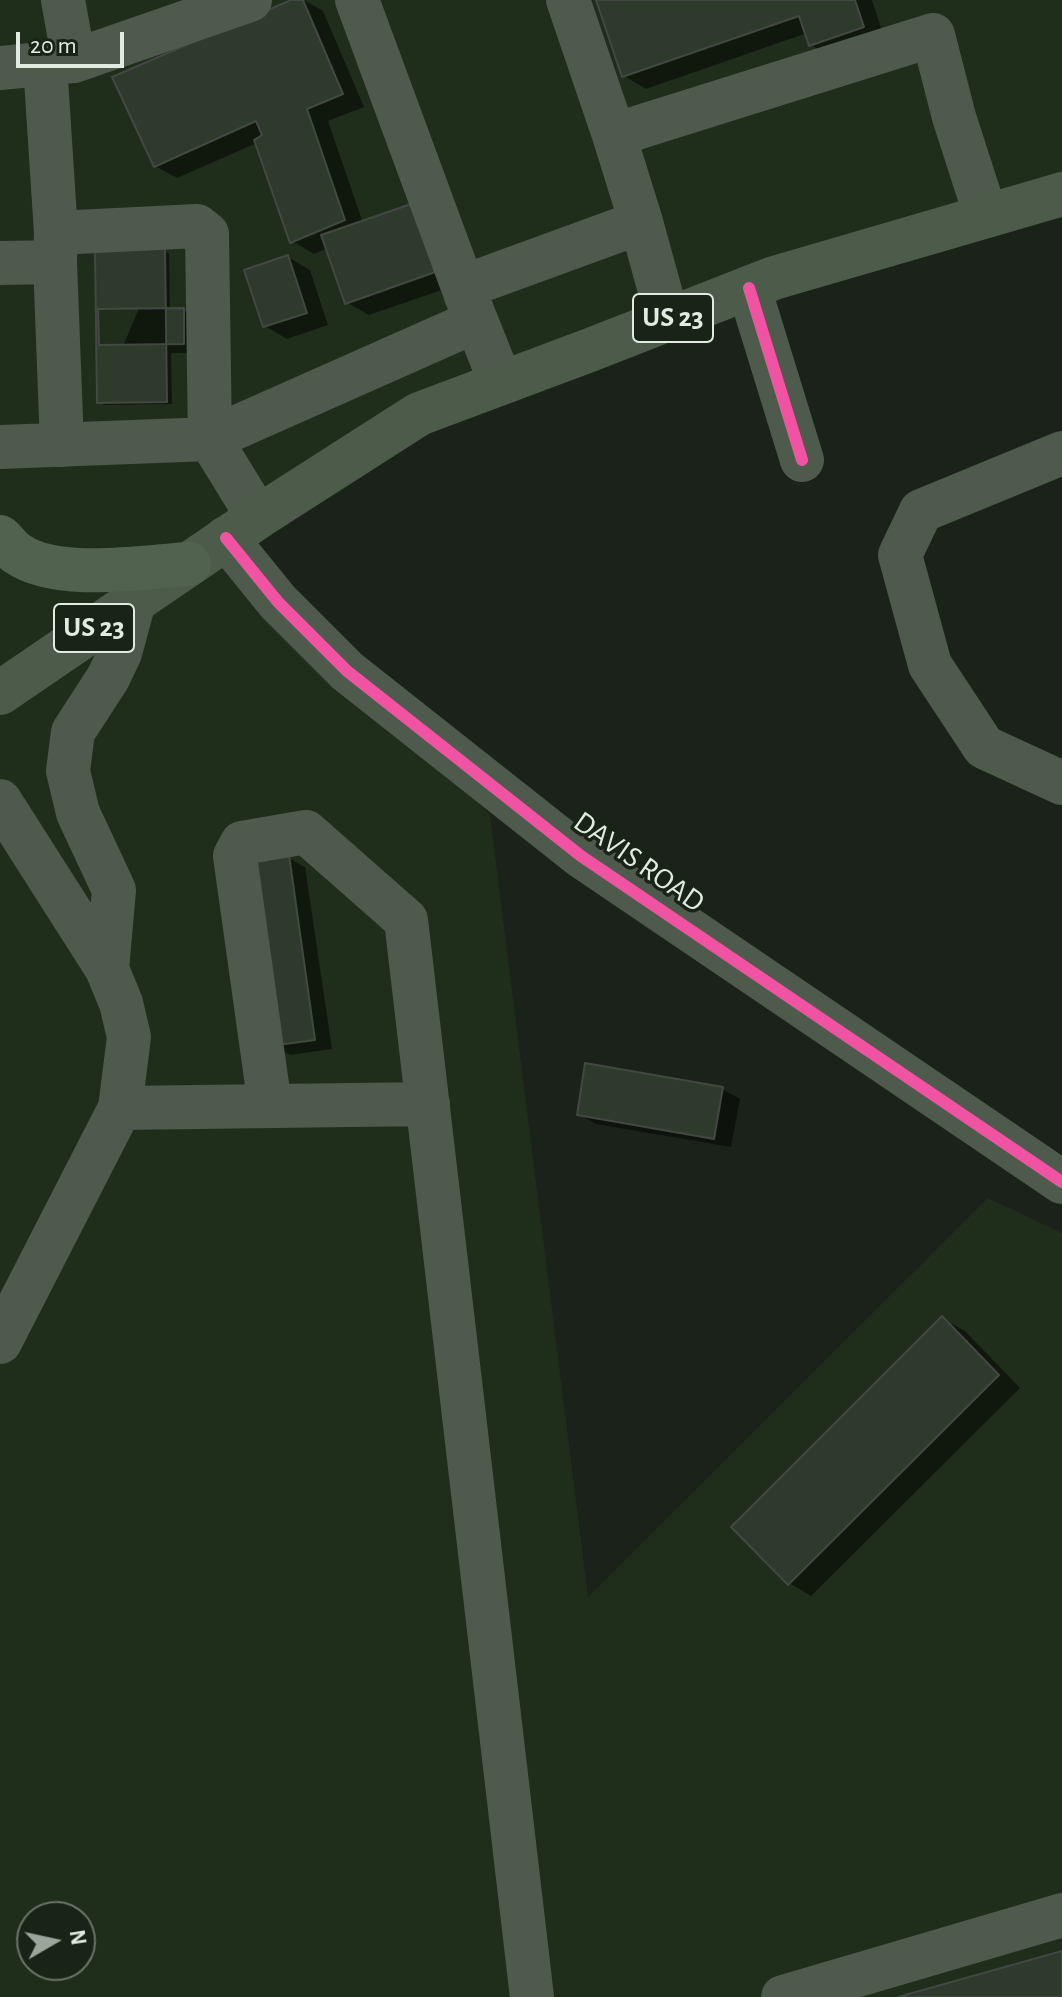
<!DOCTYPE html>
<style>
body{margin:0}
#map{position:relative;width:1062px;height:1997px;overflow:hidden;background:#1b221a;font-family:"Alegreya Sans",sans-serif}
canvas{display:block}
.north{position:absolute;left:16px;top:1901px;width:80px;height:80px;box-sizing:border-box;background:#182516;border:2px solid #697467;border-radius:50%;rotate:81deg;font-size:22px;font-weight:700;line-height:32px;text-align:center;color:#e2ebe1}
.north::after{content:'';display:block;margin:auto;width:28px;height:36px;background:#9ca59b;clip-path:polygon(50% 0,100% 100%,50% 72%,0 100%)}
.scale{position:absolute;left:16px;top:32px;width:108px;height:36px;box-sizing:border-box;border:4px solid #e2ebe1;border-top:0;padding-left:10px;font-size:24px;line-height:28px;white-space:nowrap;color:#e2ebe1;-webkit-text-stroke:6px #182516;paint-order:stroke}
</style>
<div id="map">
<canvas width="1062" height="1997"></canvas>
<div class="north">N</div>
<div class="scale">20 m</div>
</div>
<script>
const ctx = document.querySelector('canvas').getContext('2d');
ctx.lineJoin = 'round';
function fillPath(path, color) { ctx.fillStyle = color; ctx.fill(path, 'evenodd'); }
function stroke(path, color, width, dash) { ctx.strokeStyle = color; ctx.lineWidth = width; ctx.lineCap = dash ? 'butt' : 'round'; ctx.setLineDash(dash || []); ctx.stroke(path); }
function drawText(font, color, halo, rows, align = 'center') {
  ctx.font = font + ' "Alegreya Sans",sans-serif'; ctx.lineWidth = 7; ctx.setLineDash([]); ctx.textBaseline = 'middle'; ctx.strokeStyle = halo; ctx.fillStyle = color; for (const [text, x, y, turn = 0] of rows) {
    ctx.save(); ctx.translate(x, y); ctx.rotate((+turn || 0) * Math.PI / 180); ctx.textAlign = isNaN(turn) ? turn : align; if (halo) ctx.strokeText(text, 0, 0); ctx.fillText(text, 0, 0); ctx.restore();
  }
}
const built = new Path2D(`
 M0 0H1062V201L507 364 216 538 490 815 588 1597 988 1198 1062 1233V1997H0ZM32 1917H80V1965H32Z`);
const shadow = new Path2D(`
 M296 0H304L323 11 364 107 328 121 363 223 462 283 369 315 346 302 328 248 314 254 292 241 257 143 177 178 155 166Z
 M598 0H872L885 40 833 58 811 45 807 33 646 89 624 76Z
 M164 250 169 254 170 310H183L200 320 201 353H171L172 404 104 405 99 402Z
 M288 257 310 270 328 325 287 339 265 326Z
 M288 858 305 867 332 1049 290 1055 272 1045Z
 M722 1089 740 1099 731 1147 596 1124 579 1114Z
 M943 1319 965 1331 1020 1388 811 1596 789 1583Z`);
const building = new Path2D(`
 M291 0H303L343 94 307 109 345 220 290 243 254 140 262 135 256 121 154 167 112 77Z
 M596 0H855L864 27 809 46 799 16 622 77Z
 M417 202 441 270 345 304 321 235Z
 M165 248 167 402 97 403 95 249Z
 M288 255 307 313 263 327 244 270Z
 M184 308V344L99 345 98 309Z
 M289 855 315 1040 270 1046 244 862Z
 M585 1063 723 1087 714 1139 577 1115Z
 M942 1316 999 1375 788 1585 731 1527Z
 M1062 1951V1997H898Z`);
const minor = new Path2D(`
 M63 0 74 61 250 0
 M357 0 463 287 641 222 614 135 568 0
 M45 64 56 233
 M0 68 72 61
 M614 135 933 35 954 117 986 216
 M641 222 668 320
 M55 262 62 445
 M0 263 55 262 56 233 197 226 207 234 210 439 258 517
 M749 288 802 460
 M465 293 501 383
 M0 447 210 439 476 321
 M1062 453 921 511 900 555 930 665 984 747 1062 783
 M226 538 278 602 347 671 581 856 1062 1182
 M0 801 107 969 121 1003 129 1037 120 1108 0 1342
 M107 969 114 890 78 813 68 771 73 732 108 678 120 653 134 601
 M270 1106 235 856 242 843 306 832 406 920 532 1997
 M120 1108 428 1104
 M783 1997 1062 1915`);
const major = new Path2D(`
 M0 693 258 517 419 414 590 350 774 278 1062 194`);
const highway = new Path2D(`
 M0 537C6 542 11 550 18 554 57 581 142 567 189 564`);
const cycleway = new Path2D(`
 M749 288 802 460
 M226 538 278 602 347 671 581 856 1062 1182`);
const shields = [
 [673,318,80],
 [94,628,80]
];
const shieldNames = [
 ["US 23",673,318],
 ["US 23",94,628]
];
const streetNames = [
 ["DAVIS ROAD",639,862,35]
];
fillPath(built, '#1e2e1b');
fillPath(shadow, '#0007');
fillPath(building, '#2e3a2c');
stroke(building, '#434842', 2);
stroke(minor, '#4e5a4c', 44);
stroke(major, '#4c5b4a', 44);
stroke(highway, '#51624e', 44);
stroke(cycleway, '#f153a3', 12);
for (const [x, y, w] of shields) { const box = new Path2D(); box.roundRect(x - w / 2, y - 24, w, 48, 6); ctx.fillStyle = '#182516'; ctx.fill(box); stroke(box, '#e2ebe1', 2); }
drawText('bold 28px', '#e2ebe1', null, shieldNames);
drawText('30px', '#e2ebe1', '#182516', streetNames);
</script>
